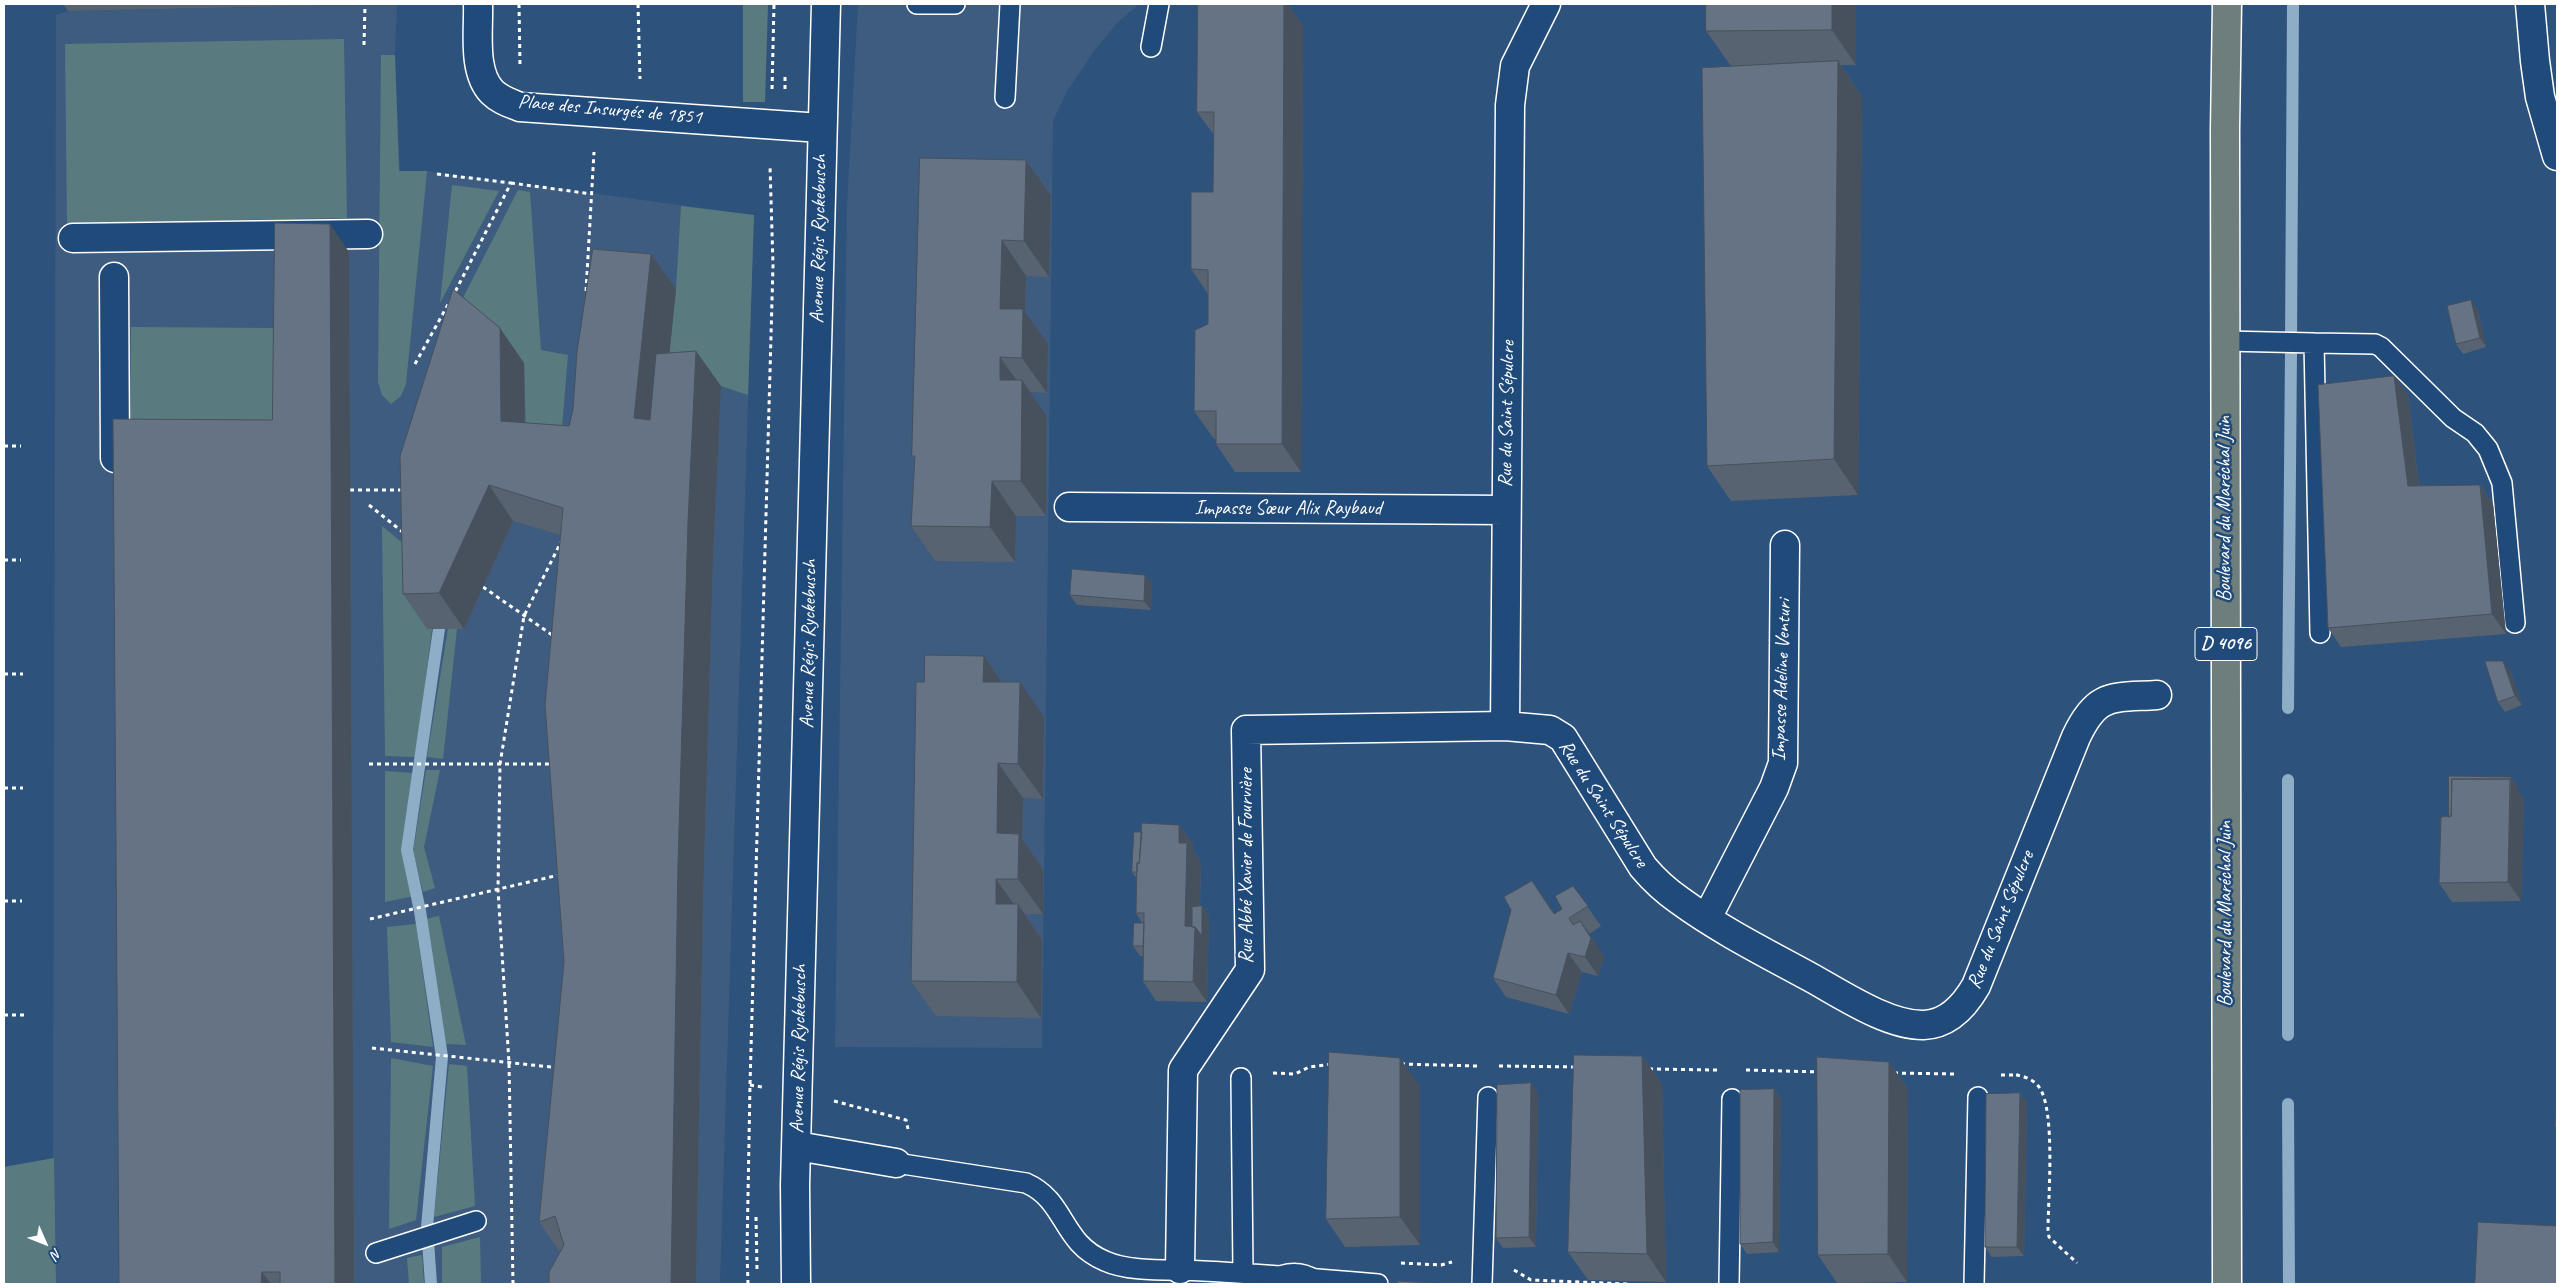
<!DOCTYPE html>
<meta charset="utf-8">
<style>
body{margin:0}
#map{position:relative;width:2561px;height:1288px;overflow:hidden;background:#2d527c;font-family:Caveat,sans-serif}
canvas{display:block}
.frame{position:absolute;inset:0;border:5px solid #fff;pointer-events:none}
.north{position:absolute;left:20px;top:1218px;width:50px;height:50px;-webkit-text-stroke:4px #1f4a7a;paint-order:stroke;rotate:134deg;font-size:14px;font-weight:700;line-height:20px;text-align:center;color:#fff}
.north::after{content:'';display:block;margin:auto;width:18px;height:22px;background:#fff;clip-path:polygon(50% 0,100% 100%,50% 72%,0 100%)}
</style>
<div id="map">
<canvas width="2561" height="1288"></canvas>
<div class="frame"></div>
<div class="north">N</div>
</div>
<script>
const ctx = document.querySelector('canvas').getContext('2d');
ctx.lineJoin = 'round';
function fillPath(path, color) { ctx.fillStyle = color; ctx.fill(path, 'evenodd'); }
function stroke(path, color, width, dash) { ctx.strokeStyle = color; ctx.lineWidth = width; ctx.lineCap = dash ? 'butt' : 'round'; ctx.setLineDash(dash || []); ctx.stroke(path); }
function drawText(font, color, halo, rows, align = 'center') {
  ctx.font = font + ' Caveat,sans-serif'; ctx.lineWidth = 5; ctx.setLineDash([]); ctx.textBaseline = 'middle'; ctx.strokeStyle = halo; ctx.fillStyle = color; for (const [text, x, y, turn = 0] of rows) {
    ctx.save(); ctx.translate(x, y); ctx.rotate((+turn || 0) * Math.PI / 180); ctx.textAlign = isNaN(turn) ? turn : align; if (halo) ctx.strokeText(text, 0, 0); ctx.fillText(text, 0, 0); ctx.restore();
  }
}
const built = new Path2D(`
 M397 4 395 55 400 171H427L754 215 720 1284H4V1167L53 1159 56 15 68 11Z
 M858 4H1139L1117 23 1094 51 1066 93 1053 121 1042 1048 835 1047 847 204Z`);
const green = new Path2D(`
 M743 4H768L765 102H743Z
 M344 39 347 218 67 223 65 44Z
 M381 55H395L399 171H427L406 384 401 396 391 404 382 395 378 382Z
 M452 185 499 191 440 303Z
 M518 190 530 192 541 350 568 355 561 440 526 434 524 363 442 339Z
 M681 206 754 215 748 395 721 386 681 389 659 453 676 289Z
 M131 327 275 328 274 425 130 424Z
 M382 526 427 563V629H432L416 757 385 756Z
 M448 629H457L443 759 427 757Z
 M426 770H440L424 847 435 888 423 892 413 852Z
 M385 771 413 773 402 847 414 896 385 902Z
 M439 916 466 1045 446 1044 425 919Z
 M416 924 433 1047 391 1042 387 927Z
 M391 1058 433 1066 416 1220 389 1229Z
 M449 1064 467 1066 475 1206 434 1217Z
 M54 1158 56 1284H4V1167Z
 M480 1237 481 1284H442V1247Z
 M422 1255 424 1284H409L407 1258Z`);
const stream = new Path2D(`
 M2291 342 2293 4
 M2288 708 2291 351
 M2288 780V1035
 M2288 1104 2289 1284
 M431 1284 427 1227 442 1057 420 911 407 850 439 629`);
const path = new Path2D(`
 M519 4 520 66
 M638 4 640 79
 M364 45 365 5
 M772 89 774 4
 M785 89V75
 M437 174 511 183 454 294
 M511 183 592 194
 M586 291 594 152
 M415 364 450 301
 M4 446H21
 M350 490H404
 M369 505 404 533
 M4 560H21
 M483 587 555 637
 M4 674H23
 M369 764H554
 M4 788H23
 M4 901H22
 M370 919 559 875
 M4 1015H24
 M372 1048 551 1067
 M1401 1064 1477 1066
 M1499 1066 1577 1067
 M1649 1069 1717 1070
 M1746 1070 1820 1072
 M1273 1073 1295 1074 1309 1067 1332 1064
 M1894 1073 1955 1074
 M2001 1075H2018
 M2016 1075C2024 1076 2034 1080 2039 1087 2056 1110 2048 1200 2048 1230L2049 1237 2077 1263
 M750 1085 762 1087
 M834 1101 906 1120 908 1129
 M756 1217 757 1269
 M1401 1263 1441 1265 1452 1262
 M1514 1270 1531 1280 1628 1284
 M513 1284 509 1063 498 890 500 764 524 616 562 540
 M748 1284 747 1252 750 1085 773 265 770 166`);
const lane = new Path2D(`
 M917 4H955
 M1151 47 1159 4
 M1005 98 1010 4
 M2225 341 2314 343 2320 633
 M2314 343 2375 344 2381 347 2453 418 2475 433 2488 449 2502 483 2515 623
 M1241 1078 1243 1273
 M896 1163 1026 1183C1067 1201 1060 1242 1105 1261 1131 1273 1174 1269 1203 1271 1262 1274 1320 1279 1378 1284
 M376 1253 476 1221
 M1482 1284 1488 1097
 M1729 1284 1732 1099
 M1974 1284 1978 1097`);
const street = new Path2D(`
 M478 4C479 30 472 71 492 92 500 100 510 103 520 107L821 128
 M1546 4 1515 66 1510 105 1505 726 1550 730 1563 738 1643 867C1654 880 1666 891 1679 900 1720 930 1766 953 1810 977 1841 994 1888 1026 1924 1025 1948 1024 1965 1005 1976 986L2076 737C2097 692 2112 698 2157 695
 M2530 4 2535 61 2540 97 2557 156
 M73 238 368 234
 M114 277 115 458
 M1069 507 1506 510
 M1707 918 1774 788 1783 763 1785 545
 M797 1146 896 1163
 M1180 1269 1183 1070 1250 970 1246 730 1505 726
 M796 1284 795 1185 826 4
 M1275 1284C1287 1276 1301 1276 1313 1284`);
const primary = new Path2D(`
 M2227 4 2225 129 2227 1284`);
const wall = new Path2D(`
 M63 4H390L68 11Z
 M1198 4H1288L1303 26 1301 472H1235L1216 444V439H1214L1194 411 1208 324V294L1191 269 1213 192 1214 135 1197 112Z
 M1706 4H1856V65H1841L1862 97 1858 495 1731 501 1707 466 1731 66 1706 31Z
 M1026 160 1051 196 1049 277 1026 276 1025 312 1048 344 1047 393 1030 392 1046 415V516H1016L1015 562 935 561 911 526 915 460 912 456Z
 M349 252 354 1284H119L272 420Z
 M651 254 676 289 669 353 721 386 713 558 703 898 696 1284H549L560 1252 539 1222 564 962 561 535 513 521 464 629H427L403 594 524 363 525 423 569 426Z
 M2478 310 2486 347 2463 354 2456 344Z
 M2394 376 2408 395 2419 485H2480L2493 504 2506 634 2341 647 2328 628Z
 M1152 584 1151 610 1077 605 1070 595Z
 M984 656 1002 682 1044 717 1043 799 1023 798 1022 839 1043 869V914H1025L1042 940 1041 1018 936 1016 911 981 924 682Z
 M2510 670 2522 705 2505 712 2498 702Z
 M2511 777 2518 787V790L2524 799 2521 901 2452 902 2439 883 2449 817Z
 M1179 825 1193 844V850L1201 862 1200 907 1202 906 1209 916 1207 1002 1156 1001 1143 981V956H1140L1133 946 1142 923 1136 913 1137 879 1132 872Z
 M1532 881 1555 914 1562 909 1573 886 1601 926 1589 934 1604 957 1598 976 1582 972 1569 1014 1506 997 1493 978Z
 M1642 1056 1662 1084 1666 1282 1588 1280 1568 1252Z
 M1889 1062 1908 1089 1907 1282 1837 1283 1818 1255Z
 M1531 1083 1538 1093 1536 1247 1503 1248 1496 1238Z
 M1420 1086V1245L1345 1247 1326 1219Z
 M1774 1089 1781 1099 1779 1252 1747 1254 1740 1244Z
 M2027 1102 2024 1256 1992 1257 1985 1247Z`);
const shadedWall = new Path2D(`
 M1284 4H1288L1303 26 1301 472 1282 444Z
 M1832 4H1856V65L1832 30Z
 M1838 61 1862 97 1858 495 1834 459Z
 M1026 160 1051 196 1049 277 1024 241Z
 M330 224 349 252 354 1284H335Z
 M1002 240 1026 276 1025 312 1048 344 1047 393 1022 358 1000 309Z
 M651 254 676 289 659 453 634 418Z
 M2471 300 2478 310 2486 347 2480 338Z
 M500 328 524 363 525 446 501 421Z
 M696 351 721 386 713 558 703 898 696 1284H671L678 863 688 522Z
 M1000 357 1022 388V380L1046 415V516L1021 481 1000 380Z
 M2394 376 2408 395 2421 505 2408 486Z
 M992 481 1016 516 1015 562 990 527Z
 M489 485 513 521 464 629 439 593Z
 M2480 485 2493 504 2506 634 2492 614Z
 M1145 575 1152 584 1151 610 1144 601Z
 M984 656 1008 691 983 682Z
 M2503 661 2510 670 2522 705 2515 696Z
 M1020 682 1044 717 1043 799 1018 764Z
 M998 763 1023 798 1022 839 1043 869V914L1018 879 997 833Z
 M2511 777 2518 787V790L2524 799 2521 901 2508 882Z
 M1179 825 1193 844V850L1201 862 1199 932 1202 906 1209 916 1207 1002 1193 982 1185 926 1179 843Z
 M996 879 1018 910V904L1042 940 1041 1018 1017 982 996 904Z
 M1532 881 1546 900 1567 934 1554 914Z
 M1580 921 1594 940 1604 957 1598 976 1585 957Z
 M1568 953 1582 972 1569 1014 1556 995Z
 M1642 1056 1662 1084 1666 1282 1647 1254Z
 M1400 1058 1420 1086V1245L1400 1217Z
 M1889 1062 1908 1089 1907 1282 1888 1254Z
 M1531 1083 1538 1093 1536 1247 1529 1237Z
 M1774 1089 1781 1099 1779 1252 1773 1242Z
 M2020 1093 2027 1102 2024 1256 2017 1247Z
 M262 1272 271 1284H261Z`);
const building = new Path2D(`
 M1198 4H1284L1282 444H1216V411H1194L1195 330 1208 324V270L1191 269V192H1213L1214 112H1197Z
 M1706 4H1832V30L1706 31Z
 M1838 61 1834 459 1707 466 1702 68Z
 M920 158 1026 160 1024 241 1002 240 1000 309H1023L1022 358 1000 357V380H1022L1021 481H992L990 527 911 526 915 456H912Z
 M275 223 330 224 335 1284H280V1272H262L261 1284H119L113 419 272 420Z
 M593 249 651 254 634 418 650 420 656 354 696 351 688 522 678 863 671 1284H549V1272L564 1245 555 1216 539 1222 564 962 545 705 563 508 489 485 439 593 403 594 400 456 453 289 500 328 501 421 569 426 573 409 577 352Z
 M2471 300 2480 338 2456 344 2447 306Z
 M2394 376 2408 486 2480 485 2492 614 2328 628 2318 385Z
 M1072 569 1145 575 1144 601 1070 595Z
 M925 655 984 656 983 682H1020L1018 764 998 763 997 833 1019 834 1018 879H996V904H1018L1017 982 911 981 916 682H924Z
 M2485 661H2503L2515 696 2498 702Z
 M2449 776 2511 777V780L2510 779H2452L2451 816 2449 817Z
 M2452 779H2510L2508 882 2439 883 2441 817 2451 816Z
 M1142 823 1179 825V843H1187L1185 926 1195 927 1193 982 1143 981 1144 913H1136L1137 863H1139Z
 M1134 832H1142L1139 863H1137V872H1132Z
 M1532 881 1554 914 1562 909 1555 896 1573 886 1588 906 1569 918 1573 925 1580 921 1591 938 1585 957 1568 953 1556 995 1493 978 1511 910 1504 897Z
 M1202 906V936L1195 927H1192V907Z
 M1134 923H1144L1143 946H1133Z
 M1329 1052 1400 1058V1217L1326 1219Z
 M1574 1055 1642 1056 1647 1254 1568 1252Z
 M1817 1057 1889 1062 1888 1254 1818 1255Z
 M1531 1083 1529 1237 1496 1238 1497 1085Z
 M1774 1089 1773 1242 1740 1244V1090Z
 M2020 1093 2017 1247H1985L1986 1094Z
 M2557 1099V1127H2555Z
 M2478 1222 2557 1226V1284H2475Z
 M1398 1281 1447 1284H1398Z`);
const shields = [
 [2226,644,62]
];
const shieldNames = [
 ["D 4096",2226,644]
];
const streetNames = [
 ["Place des Insurgés de 1851",610,110,5],
 ["Avenue Régis Ryckebusch",819,239,-89],
 ["Rue du Saint Sépulcre",1507,414,-89],
 ["Impasse Sœur Alix Raybaud",1288,509],
 ["Boulevard du Maréchal Juin",2225,509,-90],
 ["Avenue Régis Ryckebusch",809,644,-89],
 ["Impasse Adeline Venturi",1782,680,-88],
 ["Rue du Saint Sépulcre",1603,804,57],
 ["Rue Abbé Xavier de Fourvière",1247,866,-90],
 ["Boulevard du Maréchal Juin",2226,914,-90],
 ["Rue du Saint Sépulcre",2001,920,-68],
 ["Avenue Régis Ryckebusch",799,1049,-89]
];
fillPath(built, '#3e5c7f');
fillPath(green, '#597b80');
stroke(stream, '#8eadc6', 12);
stroke(lane, '#fff', 22);
stroke(street, '#fff', 31);
stroke(primary, '#fff', 31);
stroke(path, '#fff', 3, [4, 4]);
stroke(lane, '#1f4a7a', 19);
stroke(street, '#1f4a7a', 28);
stroke(primary, '#6d7e7c', 28);
fillPath(wall, '#586372');
fillPath(shadedWall, '#47505d');
fillPath(building, '#667385');
stroke(building, '#47505d', 1);
for (const [x, y, w] of shields) { const box = new Path2D(); box.roundRect(x - w / 2, y - 16.5, w, 33, 4); ctx.fillStyle = '#1f4a7a'; ctx.fill(box); stroke(box, '#fff', 1); }
drawText('bold 19px', '#fff', null, shieldNames);
drawText('20px', '#fff', '#1f4a7a', streetNames);
</script>
